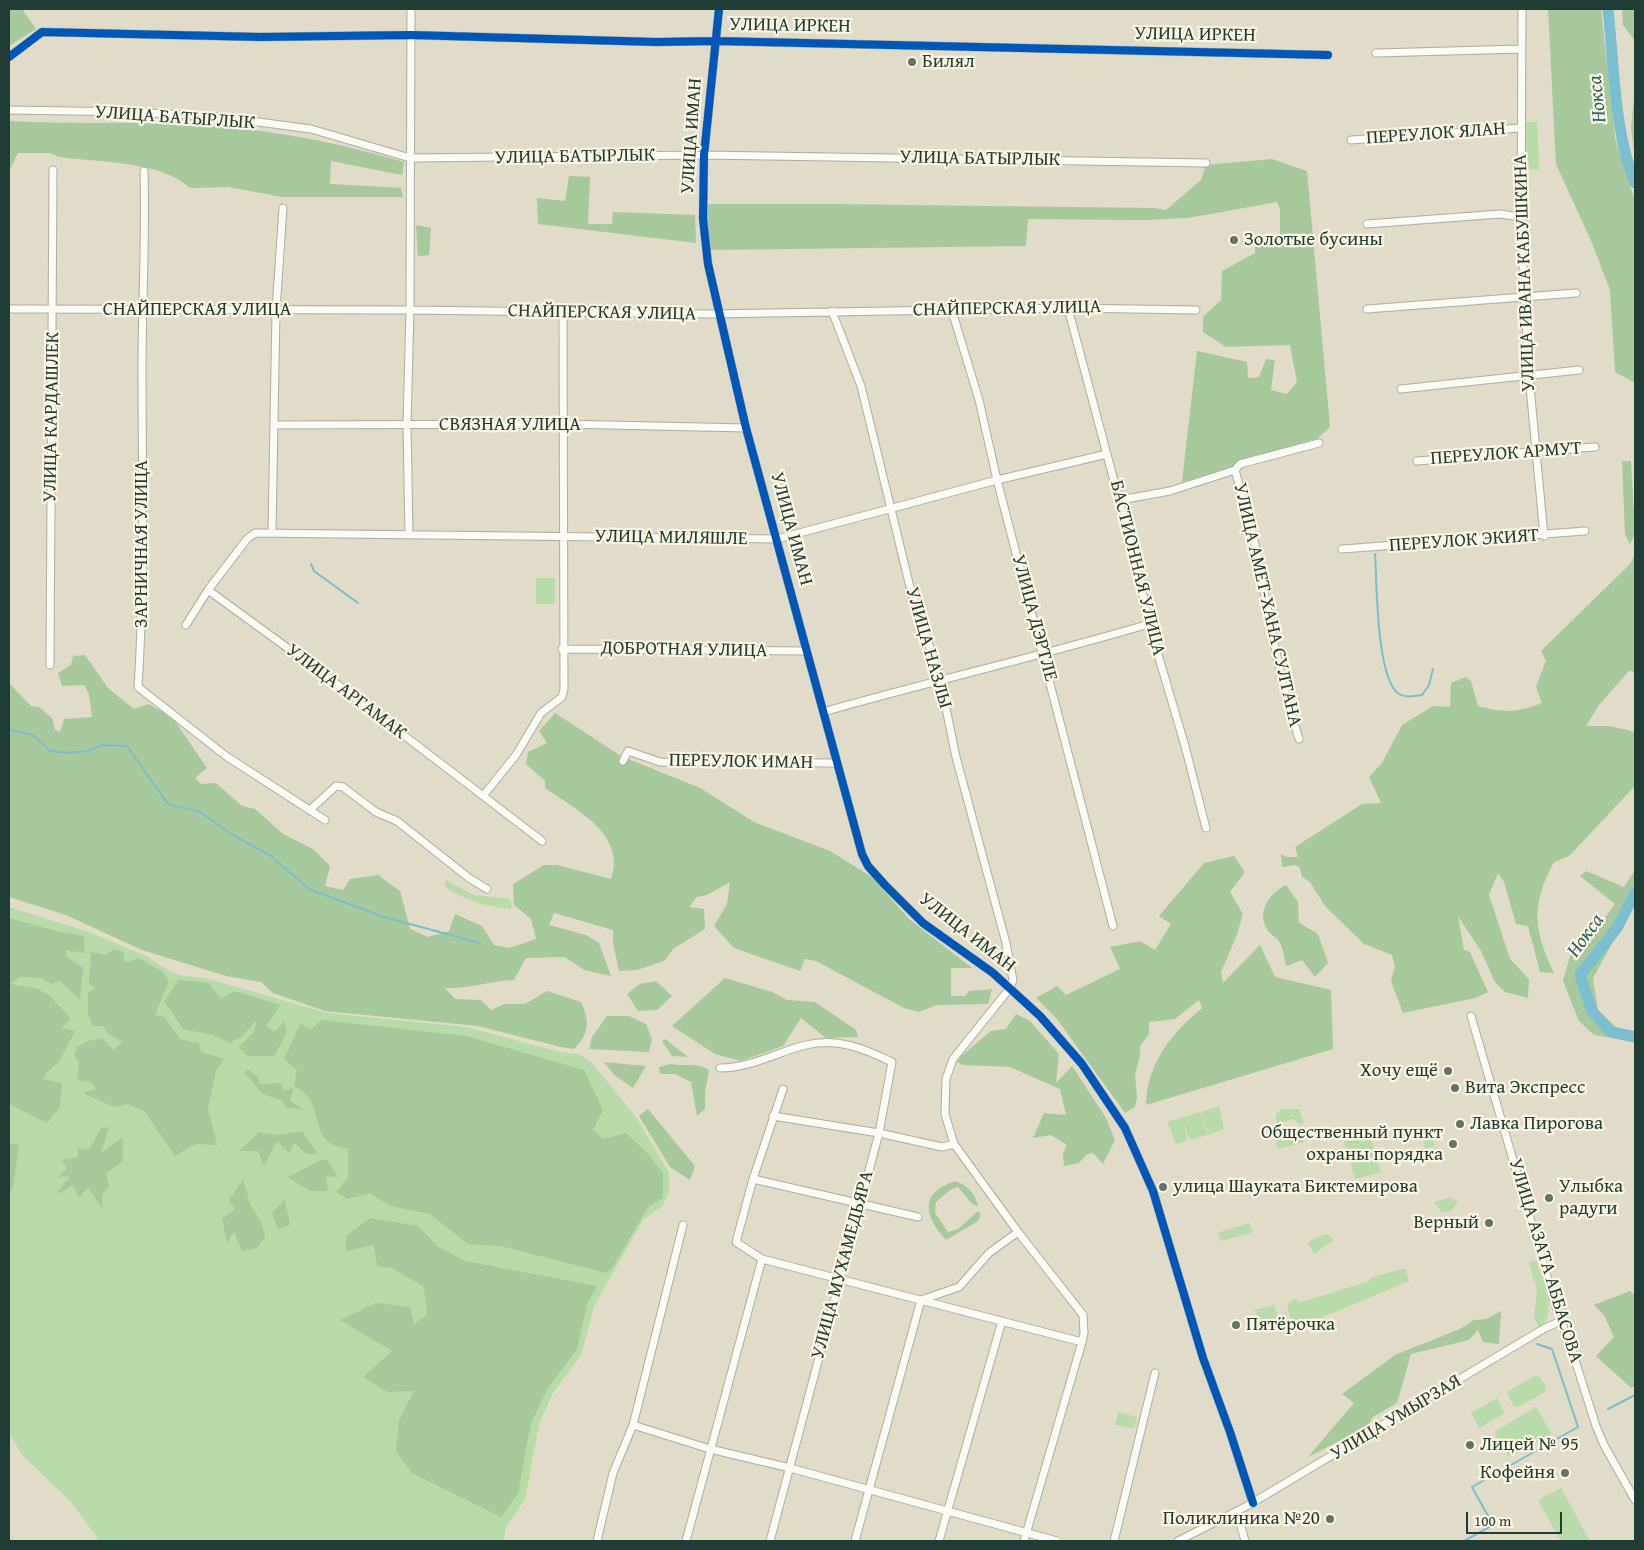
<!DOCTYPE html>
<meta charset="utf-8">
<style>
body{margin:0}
#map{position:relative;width:1644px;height:1550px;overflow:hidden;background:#e0dcc9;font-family:"Gentium Book Plus",serif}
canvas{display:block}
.frame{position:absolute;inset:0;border:10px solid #1f3d34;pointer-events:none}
.scale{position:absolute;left:1466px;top:1512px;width:96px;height:22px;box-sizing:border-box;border:2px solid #1f3d34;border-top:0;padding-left:6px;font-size:15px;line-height:18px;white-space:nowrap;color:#1f3d34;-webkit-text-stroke:4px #fcf5e5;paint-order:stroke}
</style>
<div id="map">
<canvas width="1644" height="1550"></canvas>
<div class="frame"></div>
<div class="scale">100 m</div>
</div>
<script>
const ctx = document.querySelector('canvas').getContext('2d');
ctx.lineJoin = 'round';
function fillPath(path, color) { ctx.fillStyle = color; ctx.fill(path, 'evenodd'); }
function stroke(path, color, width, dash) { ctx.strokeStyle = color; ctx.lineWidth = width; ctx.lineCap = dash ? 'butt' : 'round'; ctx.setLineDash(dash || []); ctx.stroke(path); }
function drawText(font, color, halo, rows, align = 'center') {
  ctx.font = font + ' "Gentium Book Plus",serif'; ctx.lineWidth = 4.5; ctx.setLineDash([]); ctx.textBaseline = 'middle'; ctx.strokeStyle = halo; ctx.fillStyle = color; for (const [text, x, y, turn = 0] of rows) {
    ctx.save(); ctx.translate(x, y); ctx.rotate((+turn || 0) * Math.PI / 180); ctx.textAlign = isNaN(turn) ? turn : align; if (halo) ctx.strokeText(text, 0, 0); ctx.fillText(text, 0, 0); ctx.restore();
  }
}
const green = new Path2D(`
 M1523 122H1537L1539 169 1524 170Z
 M536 578H555V604H536Z
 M446 880 474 895 510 899 512 909C484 906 469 902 445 887Z
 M9 907 89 932 148 957 169 971 180 975 209 979 327 1013 466 1027 560 1052 579 1054 592 1063 636 1117 669 1173V1193L662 1206 643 1220 594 1306 581 1355 553 1393 539 1424 525 1499 506 1528 503 1541H100L70 1501 23 1456 9 1433Z
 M1219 1106 1224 1129 1208 1135 1201 1112Z
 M1281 1109H1299L1303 1122 1301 1125 1293 1119 1276 1124V1115Z
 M1200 1112 1207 1135 1190 1140 1183 1122 1188 1141 1176 1144 1167 1122Z
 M1426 1127 1430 1130 1435 1146 1425 1149 1422 1131Z
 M1299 1128 1304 1142 1278 1149 1273 1135Z
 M1369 1133 1381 1172 1355 1179 1344 1141Z
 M1451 1197 1458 1203 1449 1212 1442 1213 1434 1202Z
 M1249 1223 1253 1232 1221 1241 1217 1233Z
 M1327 1234 1334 1240 1314 1254 1311 1247 1308 1245 1310 1240Z
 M1536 1260C1542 1280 1559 1313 1539 1328L1534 1316 1537 1290 1529 1262Z
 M1405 1268 1409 1281 1294 1329 1287 1306 1290 1301 1297 1299 1298 1303 1370 1281V1278Z
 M1274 1305 1278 1318 1262 1324 1254 1310Z
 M1535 1376 1540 1377 1546 1387 1545 1392 1518 1407 1514 1406 1508 1396V1391Z
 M1497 1398 1505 1413 1479 1428 1471 1413Z
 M1536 1407 1551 1433 1509 1457 1494 1432Z
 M1118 1412 1137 1417 1134 1429 1115 1425Z
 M1561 1488 1590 1541H1561L1538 1500Z`);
const forest = new Path2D(`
 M9 9H22L36 29 9 46Z
 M1548 9H1601L1615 138 1635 201V383L1615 372 1610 290 1592 243 1556 164Z
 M1622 9H1635V41L1623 25Z
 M1635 88V160L1631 128Z
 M9 121C63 124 118 122 172 124 251 126 330 140 404 162L402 175 331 161 330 184 401 188 403 197H282L229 187 190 188C161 161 98 162 59 157L49 153H18L9 171Z
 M1272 159 1307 171 1330 427 1317 439 1237 461 1231 468 1182 482 1197 351 1247 362 1248 378 1259 377 1266 359 1275 360 1271 390 1287 394 1297 382 1290 345 1226 347 1203 332V317L1221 300 1222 271 1255 253V246L1280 238V209L1277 202 1188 218 1145 220 1028 219 1026 246 711 250 707 239 706 204H829L1154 208 1166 210 1201 180 1206 165Z
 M569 176 590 177 588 224H612L613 212 695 215 696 243 538 224 537 198 565 201Z
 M416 225 431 228 429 255 418 256Z
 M1622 461H1631L1635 534 1630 544 1625 534Z
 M1635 554V674L1630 670 1599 705 1586 726H1610L1635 732V786L1569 856 1554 862C1531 905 1533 929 1554 973L1540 972 1528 926 1516 924 1504 882 1498 873 1489 895 1510 959 1529 979 1528 998 1505 992 1495 982 1481 951 1458 916 1464 950 1470 952 1488 992 1475 998 1403 1013 1391 981 1395 967 1392 955 1364 944 1325 906 1310 882 1302 877 1300 868 1296 865 1282 867 1281 854 1287 857H1298L1295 847 1362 804 1381 803 1369 777 1382 763 1402 725 1433 706 1450 707 1451 683 1466 677 1471 681 1478 706C1505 713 1515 713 1542 703L1536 687 1546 661 1541 651 1630 564Z
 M85 655 108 688 134 709 148 704 172 717 207 768 195 778 201 784 216 783 242 806 255 809 283 834 313 849 330 866 325 886 343 890 350 879 378 875 400 891 410 929 428 937 449 931 455 914 482 926 494 945 509 948 536 939 531 919 514 905 513 884 544 865H557L611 879C627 834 575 809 545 788V781L526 764 528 752 547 743 539 731 555 713 621 756 700 788 754 822 830 851 872 877 909 919 972 968H951V996H965L969 991 992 989 988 1004 936 1005 919 1012 904 1008 816 961 805 959 800 971 734 948 714 926 727 904 730 882 707 895 697 897 689 907 704 909 705 929 673 949 664 961 637 970 619 971 613 943V930L554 913 549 925 586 935 599 943 611 976 584 970 565 957 526 958 514 980C490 981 468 989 445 988L455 999 481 1000 491 1010 504 1004H525L547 991 581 1002C590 1023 590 1032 574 1049L561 1047 478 1026 325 1011 273 993 261 982 226 976 142 950 66 915 9 897V658V683L31 706 39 707 52 718 55 730 60 732 64 719 92 717 89 694 84 685 62 686 58 673 71 665 73 656Z
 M1234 856 1245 872 1230 892 1243 914 1236 937 1221 972 1223 983 1260 945 1275 977 1331 990 1333 1049 1146 1105C1147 1063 1171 1034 1202 1008L1199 1000 1175 1019 1149 1022V1034L1140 1046V1056L1135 1075 1137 1097 1135 1107 1125 1113 1057 1019 1036 998 1057 986 1066 995 1120 969 1110 947 1140 941 1155 950 1171 924 1159 916 1204 863Z
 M1635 870V902L1593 978 1598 1010 1617 1028 1635 1031V1042L1594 1035 1579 1021 1563 981 1570 956 1588 941 1615 904 1580 876 1586 871 1624 887Z
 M1286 885 1298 902 1299 923 1318 934 1328 963 1315 977 1302 960 1286 966C1284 958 1283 946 1278 940 1275 936 1269 934 1267 929 1256 911 1271 892 1286 885Z
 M9 918 56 931 84 936 85 953 66 950V956L83 968 80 1000 60 981 52 984 41 978 19 977 11 984 38 989 51 997 71 1019 61 1028 75 1031 59 1062 47 1072 43 1079 62 1083 60 1107 47 1123 9 1104Z
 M114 949 123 952 125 963 139 958 163 972 169 981 155 1015 164 1017 180 1039 199 1043 201 1052 224 1059 216 1071 208 1108 217 1145 196 1144 175 1156 144 1111 128 1104 114 1107 83 1093 96 1089 91 1082 77 1080 79 1063 74 1055 77 1047 88 1041 102 1038 113 1050 123 1042 107 1033 103 1026H93L88 1015V992L96 989 89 983C89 972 92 963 90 952L105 955Z
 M725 978 772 992 787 1000 815 1002 856 1030 858 1037 826 1038 801 1018 783 1046 741 1061 715 1054 672 1026Z
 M179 980 209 983 221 999 234 991 280 1005 266 1026 275 1032 284 1021 287 1032 274 1056H247L239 1047 254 1032 257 1020 242 1036 230 1043 213 1035 183 1029 164 1001Z
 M656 981 672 996 657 1010 638 1011 627 994 640 984Z
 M1016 1014 1030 1021 1059 1054 1056 1083 1072 1066 1106 1118 1115 1140 1103 1164 1093 1153 1087 1154 1079 1163 1064 1166 1063 1154 1067 1145 1051 1135 1033 1138 1044 1113 1066 1115 1060 1089 1010 1067 963 1065 957 1062 961 1056 991 1031 1006 1029Z
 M607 1016H629L646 1024 652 1039 649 1052 589 1049 592 1037Z
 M322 1020 466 1036 584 1070 603 1110 593 1130 603 1139 626 1133 647 1153 663 1173V1198L648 1207 613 1267 606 1273 501 1246 468 1244 430 1214 390 1206 370 1193 348 1199 336 1192 348 1178V1149C312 1144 323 1122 309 1098 306 1093 299 1089 294 1085L297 1070 284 1059 300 1024 311 1029Z
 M665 1039 688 1057 672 1056 662 1041Z
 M604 1062 646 1066 633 1088 614 1075Z
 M670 1064C687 1067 694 1062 709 1070L705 1092V1109L697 1116 691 1082 675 1074H660L659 1067Z
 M249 1070 257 1076 260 1084 280 1083 284 1091 294 1088 290 1101 303 1109 287 1108 281 1100 263 1094 244 1072Z
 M648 1109 695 1166 690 1180 670 1167 639 1116Z
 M109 1127 101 1153 123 1137V1161L106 1173 109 1186 102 1195 103 1210 88 1188 79 1197 73 1185 56 1195 70 1176 58 1177 67 1169 62 1160 78 1157V1148L89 1150 101 1128Z
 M302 1131 318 1154H307L294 1143 289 1153 277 1141 264 1166 258 1151H239L259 1132 278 1135Z
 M9 1144H19L14 1183 9 1196Z
 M321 1160H327L338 1177 326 1176 328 1191H310L288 1177Z
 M243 1180 251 1206 262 1224 265 1237 257 1248 242 1251 234 1232 227 1243 222 1219 235 1209 229 1200Z
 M955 1181C966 1184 976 1194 978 1206L972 1204 958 1187 950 1190 936 1202 935 1213 948 1232 958 1229 978 1211 981 1214 978 1221 946 1240C924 1216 919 1193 955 1181Z
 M285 1199 290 1225 278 1229 272 1213Z
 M370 1218 418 1226 438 1247 465 1261 597 1286 587 1304 577 1349 548 1388 531 1423 518 1493 501 1517 412 1473 396 1451 399 1420 414 1391 388 1392 363 1377 392 1351 340 1320 376 1303 410 1307 414 1324 427 1315 424 1287 392 1268 377 1266 374 1245 346 1251V1236Z
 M1630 1291 1635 1295V1386L1631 1388 1596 1356 1614 1337 1604 1315 1594 1305Z
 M1501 1311 1499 1344 1483 1342 1478 1330 1469 1340 1411 1354 1397 1403 1373 1417 1368 1426 1308 1457 1354 1403 1342 1394 1395 1355 1460 1329 1474 1320 1486 1319Z`);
const stream = new Path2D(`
 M1375 554C1377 582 1376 679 1399 694 1406 698 1414 696 1422 695L1429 685 1433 669
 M311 564 314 571 358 603
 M9 728 11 730 33 735 50 751 69 753 87 751 102 745 127 746 168 804 200 812 233 835 271 856 309 889 384 917 480 943
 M1608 1409 1635 1395
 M1464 1541 1493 1525 1472 1487 1578 1427 1552 1349 1537 1344`);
const river = new Path2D(`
 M1608 9C1614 64 1614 132 1635 183
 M1635 893 1617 928 1580 975 1592 1011 1611 1032 1635 1037`);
const minor = new Path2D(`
 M719 9 704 155 703 219 708 264 746 428 862 854 868 866 885 885 923 923 993 973 1040 1016 1082 1064 1125 1128 1153 1191 1203 1358 1230 1432 1253 1503
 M1522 9 1521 229 1529 376 1544 536
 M1376 53 1522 49
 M9 57 42 32 261 37 411 35 656 42 716 41 1328 55
 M9 110 132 112 221 117 311 129 410 158 704 155 1206 163
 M1351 140 1520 128
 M144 171C146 237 142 302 142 368 142 474 145 581 138 687L226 756 325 820
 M1367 224 1500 214 1521 217
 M1068 308 1139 575 1149 624 1185 746 1206 828
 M9 309 410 310 711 314 1068 308 1196 310
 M1367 309 1576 293
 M832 311 861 386 910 587 940 679 956 757 1006 943 1013 980 1010 988 953 1059 946 1079 945 1114 954 1144 1018 1232 1083 1315 1084 1333 1082 1342 1024 1541
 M952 311 979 400 997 480 1113 926
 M1401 389 1579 370
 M274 425 562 424 746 428
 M1417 461 1595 447
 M1235 470 1254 540 1282 682 1299 739
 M1120 500 1170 491 1235 470 1240 464 1319 443
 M272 532 276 310 283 208
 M409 535 407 425 410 310 411 9
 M1342 549 1585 531
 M208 590 337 684 542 841
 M186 625 208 590 247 539 255 533 777 539 997 480 1107 454
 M562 649 806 651
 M50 665 53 170
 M823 712C932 681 1041 656 1149 624
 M623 761 628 751 660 762 837 763
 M483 796 516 755 541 713 562 697 564 689 563 314
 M311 809 336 786 343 787 376 812 397 821 469 878 487 889
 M1471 1016 1555 1304 1575 1360 1596 1426 1604 1445 1635 1500
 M720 1068C751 1068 777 1052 806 1045 837 1037 865 1049 892 1062L879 1133 770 1541
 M783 1089 753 1179 736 1242 762 1259 1082 1342
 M773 1116 879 1133 942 1147 954 1144
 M753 1179 918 1217
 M633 1425 710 1449 790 1468 1057 1541
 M1237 1512 1245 1541
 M597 1541 613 1473 633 1425 683 1225
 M686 1541 762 1259
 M855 1541 921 1300 959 1287 989 1253 1018 1232
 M939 1541 1002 1321
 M1114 1541 1155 1373
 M1178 1541 1247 1506 1545 1328 1561 1321`);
const cycleway = new Path2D(`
 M719 9 704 155 703 219 708 264 746 428 862 854 868 866 885 885 923 923 993 973 1040 1016 1082 1064 1125 1128 1153 1191 1203 1358 1230 1432 1253 1503
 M9 57 42 32 261 37 411 35 656 42 716 41 1328 55`);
const markers = [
 [912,62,5,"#637568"],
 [1234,240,5,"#637568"],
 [1448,1071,5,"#637568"],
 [1455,1088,5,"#637568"],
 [1460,1124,5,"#637568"],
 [1453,1144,5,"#637568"],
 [1163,1187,5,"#637568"],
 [1549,1198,5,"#637568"],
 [1489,1223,5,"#637568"],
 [1236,1325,5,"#637568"],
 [1470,1445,5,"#637568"],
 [1565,1473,5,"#637568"],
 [1330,1519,5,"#637568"]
];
const streetNames = [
 ["УЛИЦА ИРКЕН",790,26,1],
 ["УЛИЦА ИРКЕН",1195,35,1],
 ["УЛИЦА БАТЫРЛЫК",175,118,4],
 ["ПЕРЕУЛОК ЯЛАН",1436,134,-4],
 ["УЛИЦА ИМАН",692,136,-86],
 ["УЛИЦА БАТЫРЛЫК",575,157,-1],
 ["УЛИЦА БАТЫРЛЫК",980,159,1],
 ["УЛИЦА ИВАНА КАБУШКИНА",1525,273,-92],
 ["СНАЙПЕРСКАЯ УЛИЦА",1007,309,-1],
 ["СНАЙПЕРСКАЯ УЛИЦА",197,310],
 ["СНАЙПЕРСКАЯ УЛИЦА",602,313,1],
 ["УЛИЦА КАРДАШЛЕК",52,417,-89],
 ["СВЯЗНАЯ УЛИЦА",510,425],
 ["ПЕРЕУЛОК АРМУТ",1506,454,-4],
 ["УЛИЦА ИМАН",791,529,75],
 ["УЛИЦА МИЛЯШЛЕ",671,538,1],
 ["ПЕРЕУЛОК ЭКИЯТ",1464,541,-4],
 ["ЗАРНИЧНАЯ УЛИЦА",142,544,-90],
 ["БАСТИОННАЯ УЛИЦА",1137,568,76],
 ["УЛИЦА АМЕТ-ХАНА СУЛТАНА",1267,605,77],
 ["УЛИЦА ДЭРТЛЕ",1034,618,75],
 ["УЛИЦА НАЗЛЫ",928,648,74],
 ["ДОБРОТНАЯ УЛИЦА",684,650,1],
 ["УЛИЦА АРГАМАК",346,692,37],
 ["ПЕРЕУЛОК ИМАН",741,762,1],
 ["УЛИЦА ИМАН",967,933,38],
 ["УЛИЦА АЗАТА АББАСОВА",1545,1261,73],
 ["УЛИЦА МУХАМЕДЬЯРА",843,1265,-75],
 ["УЛИЦА УМЫРЗАЯ",1396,1418,-31]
];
const poiNames = [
 ["Билял",922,62],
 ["Золотые бусины",1244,240],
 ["Хочу ещё",1438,1071,"right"],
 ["Вита Экспресс",1465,1088],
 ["Лавка Пирогова",1470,1124],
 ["Общественный пункт",1443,1133,"right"],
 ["охраны порядка",1443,1155,"right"],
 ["улица Шауката Биктемирова",1173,1187],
 ["Улыбка",1559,1187],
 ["радуги",1559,1209],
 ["Верный",1479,1223,"right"],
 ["Пятёрочка",1246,1325],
 ["Лицей № 95",1480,1445],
 ["Кофейня",1555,1473,"right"],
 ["Поликлиника №20",1320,1519,"right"]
];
const waterNames = [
 ["Нокса",1598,99,-96],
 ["Нокса",1586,936,-54]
];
fillPath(green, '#b9daa9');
fillPath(forest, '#a8c89d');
stroke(stream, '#7bbecd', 2);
stroke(river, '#7bbecd', 11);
stroke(minor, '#aeaea1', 9);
stroke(minor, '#fafaf7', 7);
stroke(cycleway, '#0057b8', 8);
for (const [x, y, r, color] of markers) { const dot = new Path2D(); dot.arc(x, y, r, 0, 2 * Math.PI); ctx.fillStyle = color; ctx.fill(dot); stroke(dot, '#fcf5e5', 2); }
drawText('19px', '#1f3d34', '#fcf5e5', streetNames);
drawText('19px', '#1f3d34', '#fcf5e5', poiNames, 'left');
drawText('italic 20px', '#2e6062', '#fcf5e5', waterNames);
</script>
